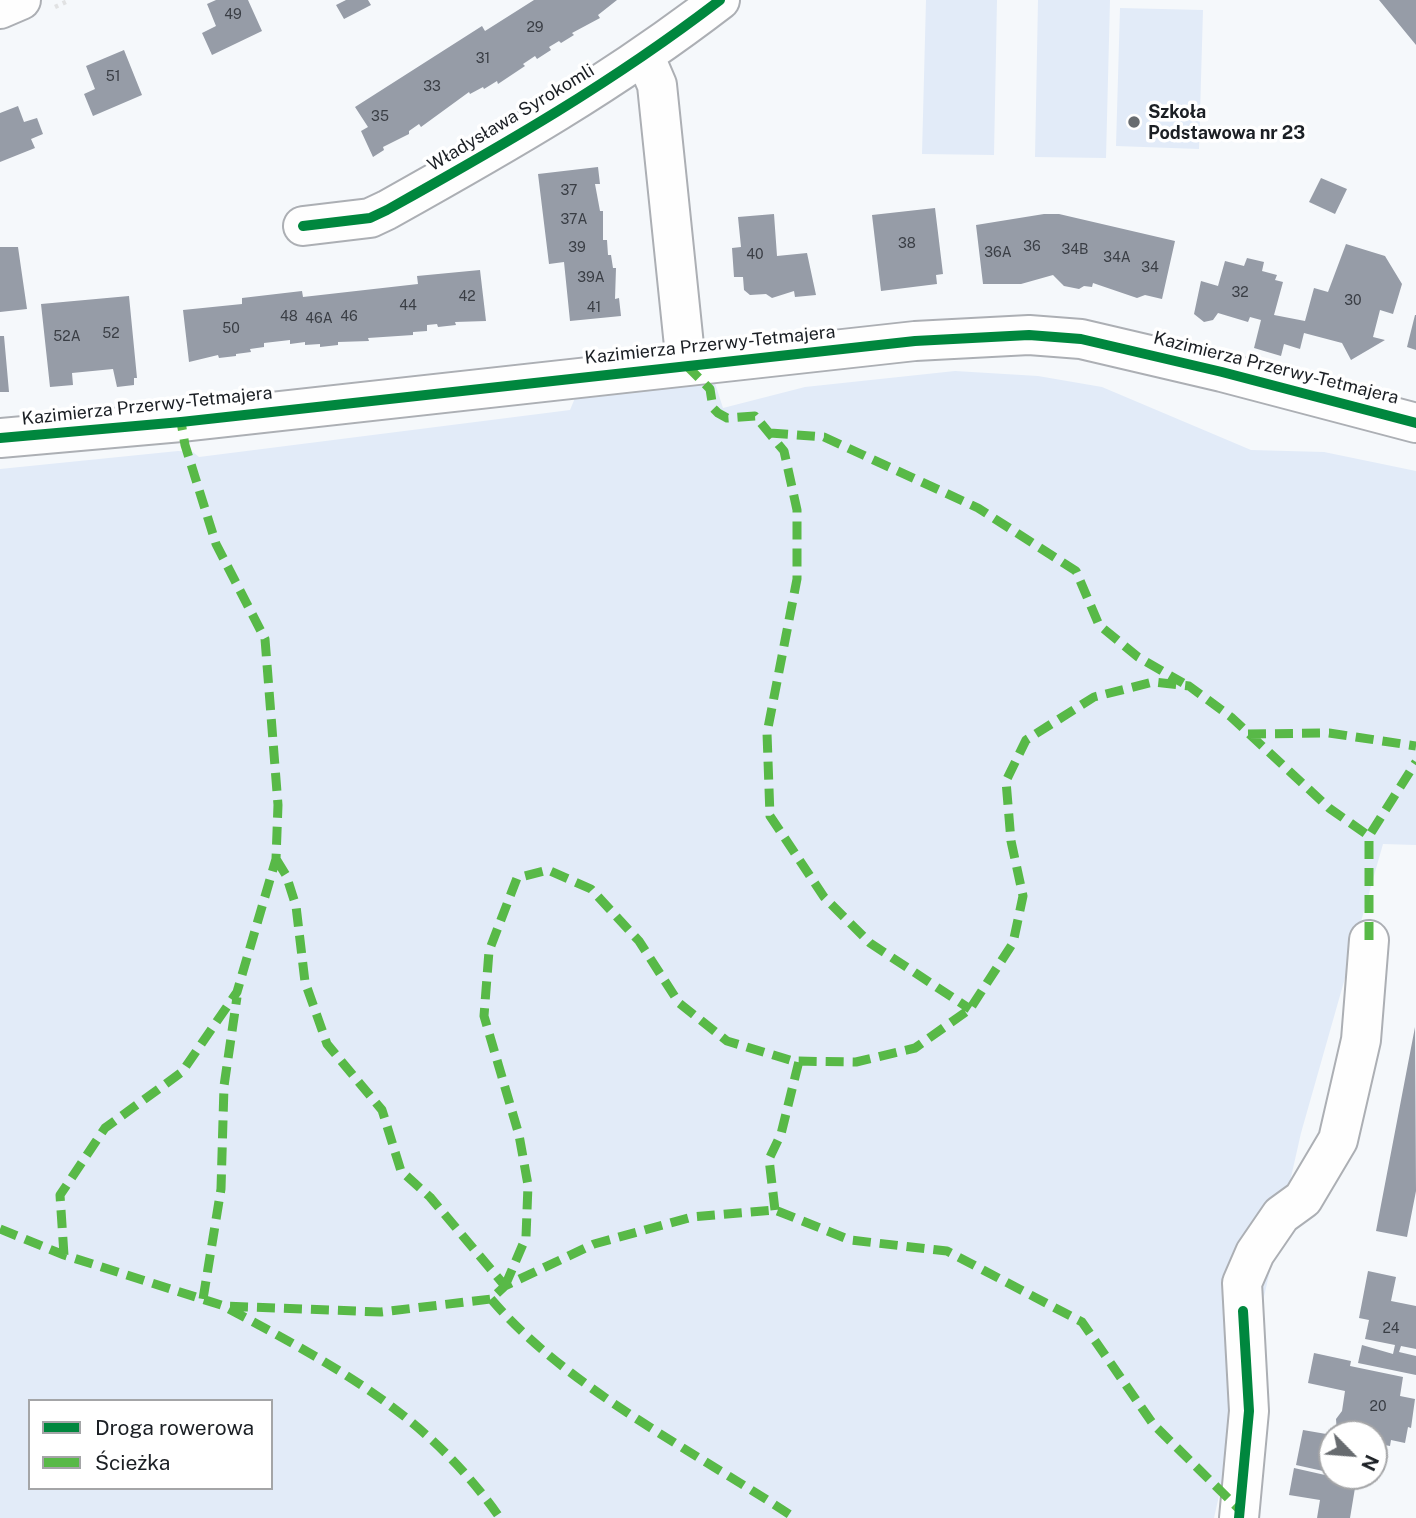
<!DOCTYPE html>
<meta charset="utf-8">
<style>
body{margin:0}
#map{position:relative;width:1416px;height:1518px;overflow:hidden;background:#f5f8fb;font-family:"Public Sans",sans-serif}
canvas{display:block}
.legend{position:absolute;left:28px;top:1399px;width:245px;height:91px;box-sizing:border-box;background:#fff;border:2px solid #a4a5a7;margin:0;padding:9px 12px;list-style:none;font-size:21px;color:#1b1f24}
.legend li{display:flex;align-items:center;gap:14px;height:35px}
.legend b{width:35px;border:2px solid #a4a5a7}
.north{position:absolute;left:1318px;top:1420px;width:70px;height:70px;box-sizing:border-box;background:#fff;border:2px solid #a4a5a7;border-radius:50%;rotate:115deg;font-size:19px;font-weight:700;line-height:28px;text-align:center;color:#1b1f24}
.north::after{content:'';display:block;margin:auto;width:24px;height:32px;background:#676b6f;clip-path:polygon(50% 0,100% 100%,50% 72%,0 100%)}
</style>
<div id="map">
<canvas width="1416" height="1518"></canvas>
<ul class="legend">
<li><b style="height:9px;background:#00873e"></b>Droga rowerowa</li>
<li><b style="height:9px;background:#58b947"></b>Ścieżka</li>
</ul>
<div class="north">N</div>
</div>
<script>
const ctx = document.querySelector('canvas').getContext('2d');
ctx.lineJoin = 'round';
function fillPath(path, color) { ctx.fillStyle = color; ctx.fill(path, 'evenodd'); }
function stroke(path, color, width, dash) { ctx.strokeStyle = color; ctx.lineWidth = width; ctx.lineCap = dash ? 'butt' : 'round'; ctx.setLineDash(dash || []); ctx.stroke(path); }
function drawText(font, color, halo, rows, align = 'center') {
  ctx.font = font + ' "Public Sans",sans-serif'; ctx.lineWidth = 7; ctx.setLineDash([]); ctx.textBaseline = 'middle'; ctx.strokeStyle = halo; ctx.fillStyle = color; for (const [text, x, y, turn = 0] of rows) {
    ctx.save(); ctx.translate(x, y); ctx.rotate((+turn || 0) * Math.PI / 180); ctx.textAlign = isNaN(turn) ? turn : align; if (halo) ctx.strokeText(text, 0, 0); ctx.fillText(text, 0, 0); ctx.restore();
  }
}
const green = new Path2D(`
 M926 0H997L994 155 922 154Z
 M1038 0H1110L1106 158 1035 157Z
 M1120 8 1203 10 1199 149 1116 146Z
 M955 371 1038 376 1102 387 1251 450 1324 452 1416 471V845L1383 844 1301 1133 1214 1518H0V469L178 451 193 452 199 457 570 410 575 398 713 377 723 408 805 387ZM30 1401H271V1488H30Z`);
const building = new Path2D(`
 M216 0H248L262 31 212 55 202 33 216 26 207 4Z
 M346 0H368L371 5 344 19 336 5Z
 M534 0H617L598 15 600 18 572 33 574 35 561 43 559 41 549 47 551 50 537 59 535 56 523 64 525 66 498 84 497 81 484 89 483 87 470 94 469 92 421 127 419 124 409 131V134L383 147 384 150 373 157 361 131 368 127 355 107 482 26 485 31Z
 M1379 0H1416V45Z
 M124 50 142 95 93 116 84 94 95 89 86 66Z
 M18 106 24 122 37 118 43 134 31 139 35 148 0 162V113Z
 M598 167 600 184H595L600 211H603V240H607L608 255H611L613 268H616L615 299 619 298 621 316 570 321 564 262 549 264 538 174Z
 M1321 178 1347 189 1335 214 1309 202Z
 M935 208 943 274 936 275 937 284 881 291 872 215Z
 M774 214 777 256 807 253 816 295 795 297 794 291 772 298 766 294 750 295 744 290 743 277H734L732 248 741 247 738 217Z
 M1044 214H1059L1175 241 1162 299 1145 295 1137 298 1093 283 1092 287 1084 286 1079 289 1064 286 1053 275 1021 284H983L976 225Z
 M1346 244 1385 256 1402 284 1393 314 1380 310 1373 337 1385 340 1351 360 1342 343 1304 333 1300 349 1284 344 1281 356 1254 348 1261 320 1250 317 1248 322 1218 313 1213 320 1204 322 1194 314 1201 281 1218 286 1225 261 1244 266 1247 258 1264 262 1262 271 1277 275 1275 280 1283 282 1274 315 1305 321 1314 288 1328 292Z
 M0 247H18L27 309 0 312Z
 M480 270 486 321 455 322 456 325 438 327 437 324 427 325V331L413 332V335L368 338 369 341 338 342V345L320 347V344L305 345V342L290 344V340L264 343V347L250 349 251 352 236 354V356L219 358 218 355 189 362 183 310 242 304V298L302 291 303 297 418 284 417 276Z
 M129 296 137 378H134V385L117 387 113 369 72 373 73 385 50 387 41 304Z
 M1415 315H1416V350L1407 347Z
 M0 336H4L9 392H0Z
 M1415 1027 1416 1191 1407 1237 1376 1231Z
 M1368 1271 1396 1277 1391 1301 1416 1306V1349L1401 1346 1399 1352 1416 1356V1375L1358 1363 1362 1345 1393 1354 1395 1345 1365 1339 1369 1320 1359 1318Z
 M1314 1353 1351 1361 1350 1366 1403 1377 1400 1396 1415 1399 1411 1428 1408 1427 1405 1443 1391 1440 1390 1446 1374 1443V1434H1337L1336 1419 1342 1411 1345 1391 1308 1383Z
 M1303 1430 1332 1435V1473L1296 1465Z
 M1294 1468 1356 1482 1350 1518H1317L1320 1500 1289 1495Z`);
const path = new Path2D(`
 M55 7 70 0`);
const minor = new Path2D(`
 M0 9 21 0
 M645 57 657 85 686 365
 M303 226 370 218 387 210C505 144 612 83 720 0
 M0 438 181 422 915 341 1029 335 1081 339 1222 372 1416 423
 M1239 1518 1249 1411 1242 1283 1255 1253 1281 1215 1303 1199 1338 1140 1361 1040 1369 940`);
const quiet = new Path2D(`
 M686 365 710 389 713 408 718 413 727 418 755 416 784 451 797 510V579L767 733 770 816 824 897 870 943 970 1009
 M770 433 824 437 978 508 1076 571 1099 625 1138 657 1183 683
 M1248 734 1329 733 1416 746
 M276 859 286 875 296 906 305 982 327 1044 382 1110 401 1171 430 1197 505 1286
 M1369 940V836L1416 762
 M775 1210 769 1159 781 1134 799 1061
 M0 1229 64 1255 224 1306 381 1312 491 1299 505 1286 594 1244 692 1217 775 1210 850 1240 947 1251 1082 1322 1153 1424 1240 1510
 M64 1255 60 1195 105 1128 182 1072 237 992 276 859 278 805 265 639 216 544 185 445 181 422
 M505 1286 526 1237 528 1185 519 1135 484 1016 489 951 517 878 548 870 591 889 639 941 679 1003 727 1041 793 1061 856 1062 915 1048 970 1009 1013 943 1023 896 1011 841 1006 781 1026 740 1094 697 1153 682 1189 686 1231 717 1329 808 1369 836
 M203 1299 221 1189 224 1086 237 997
 M491 1299C568 1389 696 1452 795 1518
 M229 1309C336 1366 429 1416 500 1518`);
const cycleway = new Path2D(`
 M303 226 370 218 387 210C505 144 612 83 720 0
 M0 438 181 422 915 341 1029 335 1081 339 1222 372 1416 423
 M1239 1518 1249 1411 1243 1311`);
const markers = [
 [1134,122,7,"#676b6f"]
];
const numberNames = [
 ["49",233,15],
 ["29",535,28],
 ["31",483,59],
 ["51",113,77],
 ["33",432,87],
 ["35",380,117],
 ["37",569,191],
 ["37A",574,220],
 ["38",907,244],
 ["36",1032,247],
 ["39",577,248],
 ["34B",1075,250],
 ["36A",998,253],
 ["40",755,255],
 ["34A",1117,258],
 ["34",1150,268],
 ["39A",591,278],
 ["32",1240,293],
 ["42",467,297],
 ["30",1353,301],
 ["44",408,306],
 ["41",594,308],
 ["48",289,317],
 ["46",349,317],
 ["46A",319,319],
 ["50",231,329],
 ["52",111,334],
 ["52A",67,337],
 ["24",1391,1329],
 ["20",1378,1407]
];
const poiNames = [
 ["Szkoła",1148,112],
 ["Podstawowa nr 23",1148,133]
];
const streetNames = [
 ["Władysława Syrokomli",511,118,-31],
 ["Kazimierza Przerwy-Tetmajera",710,345,-6],
 ["Kazimierza Przerwy-Tetmajera",1276,368,14],
 ["Kazimierza Przerwy-Tetmajera",147,406,-6]
];
fillPath(green, '#e2ebf8');
fillPath(building, '#969ca7');
stroke(minor, '#acafb4', 42);
stroke(path, '#e1e2e3', 4.5, [3.5, 5]);
stroke(minor, '#fefefe', 38);
stroke(quiet, '#58b947', 9, [18, 9]);
stroke(cycleway, '#00873e', 10);
for (const [x, y, r, color] of markers) { const dot = new Path2D(); dot.arc(x, y, r, 0, 2 * Math.PI); ctx.fillStyle = color; ctx.fill(dot); stroke(dot, '#fff', 2.5); }
drawText('14px', '#3a3e45', null, numberNames);
drawText('bold 18px', '#1b1f24', '#fff', poiNames, 'left');
drawText('18px', '#1b1f24', '#fff', streetNames);
</script>
